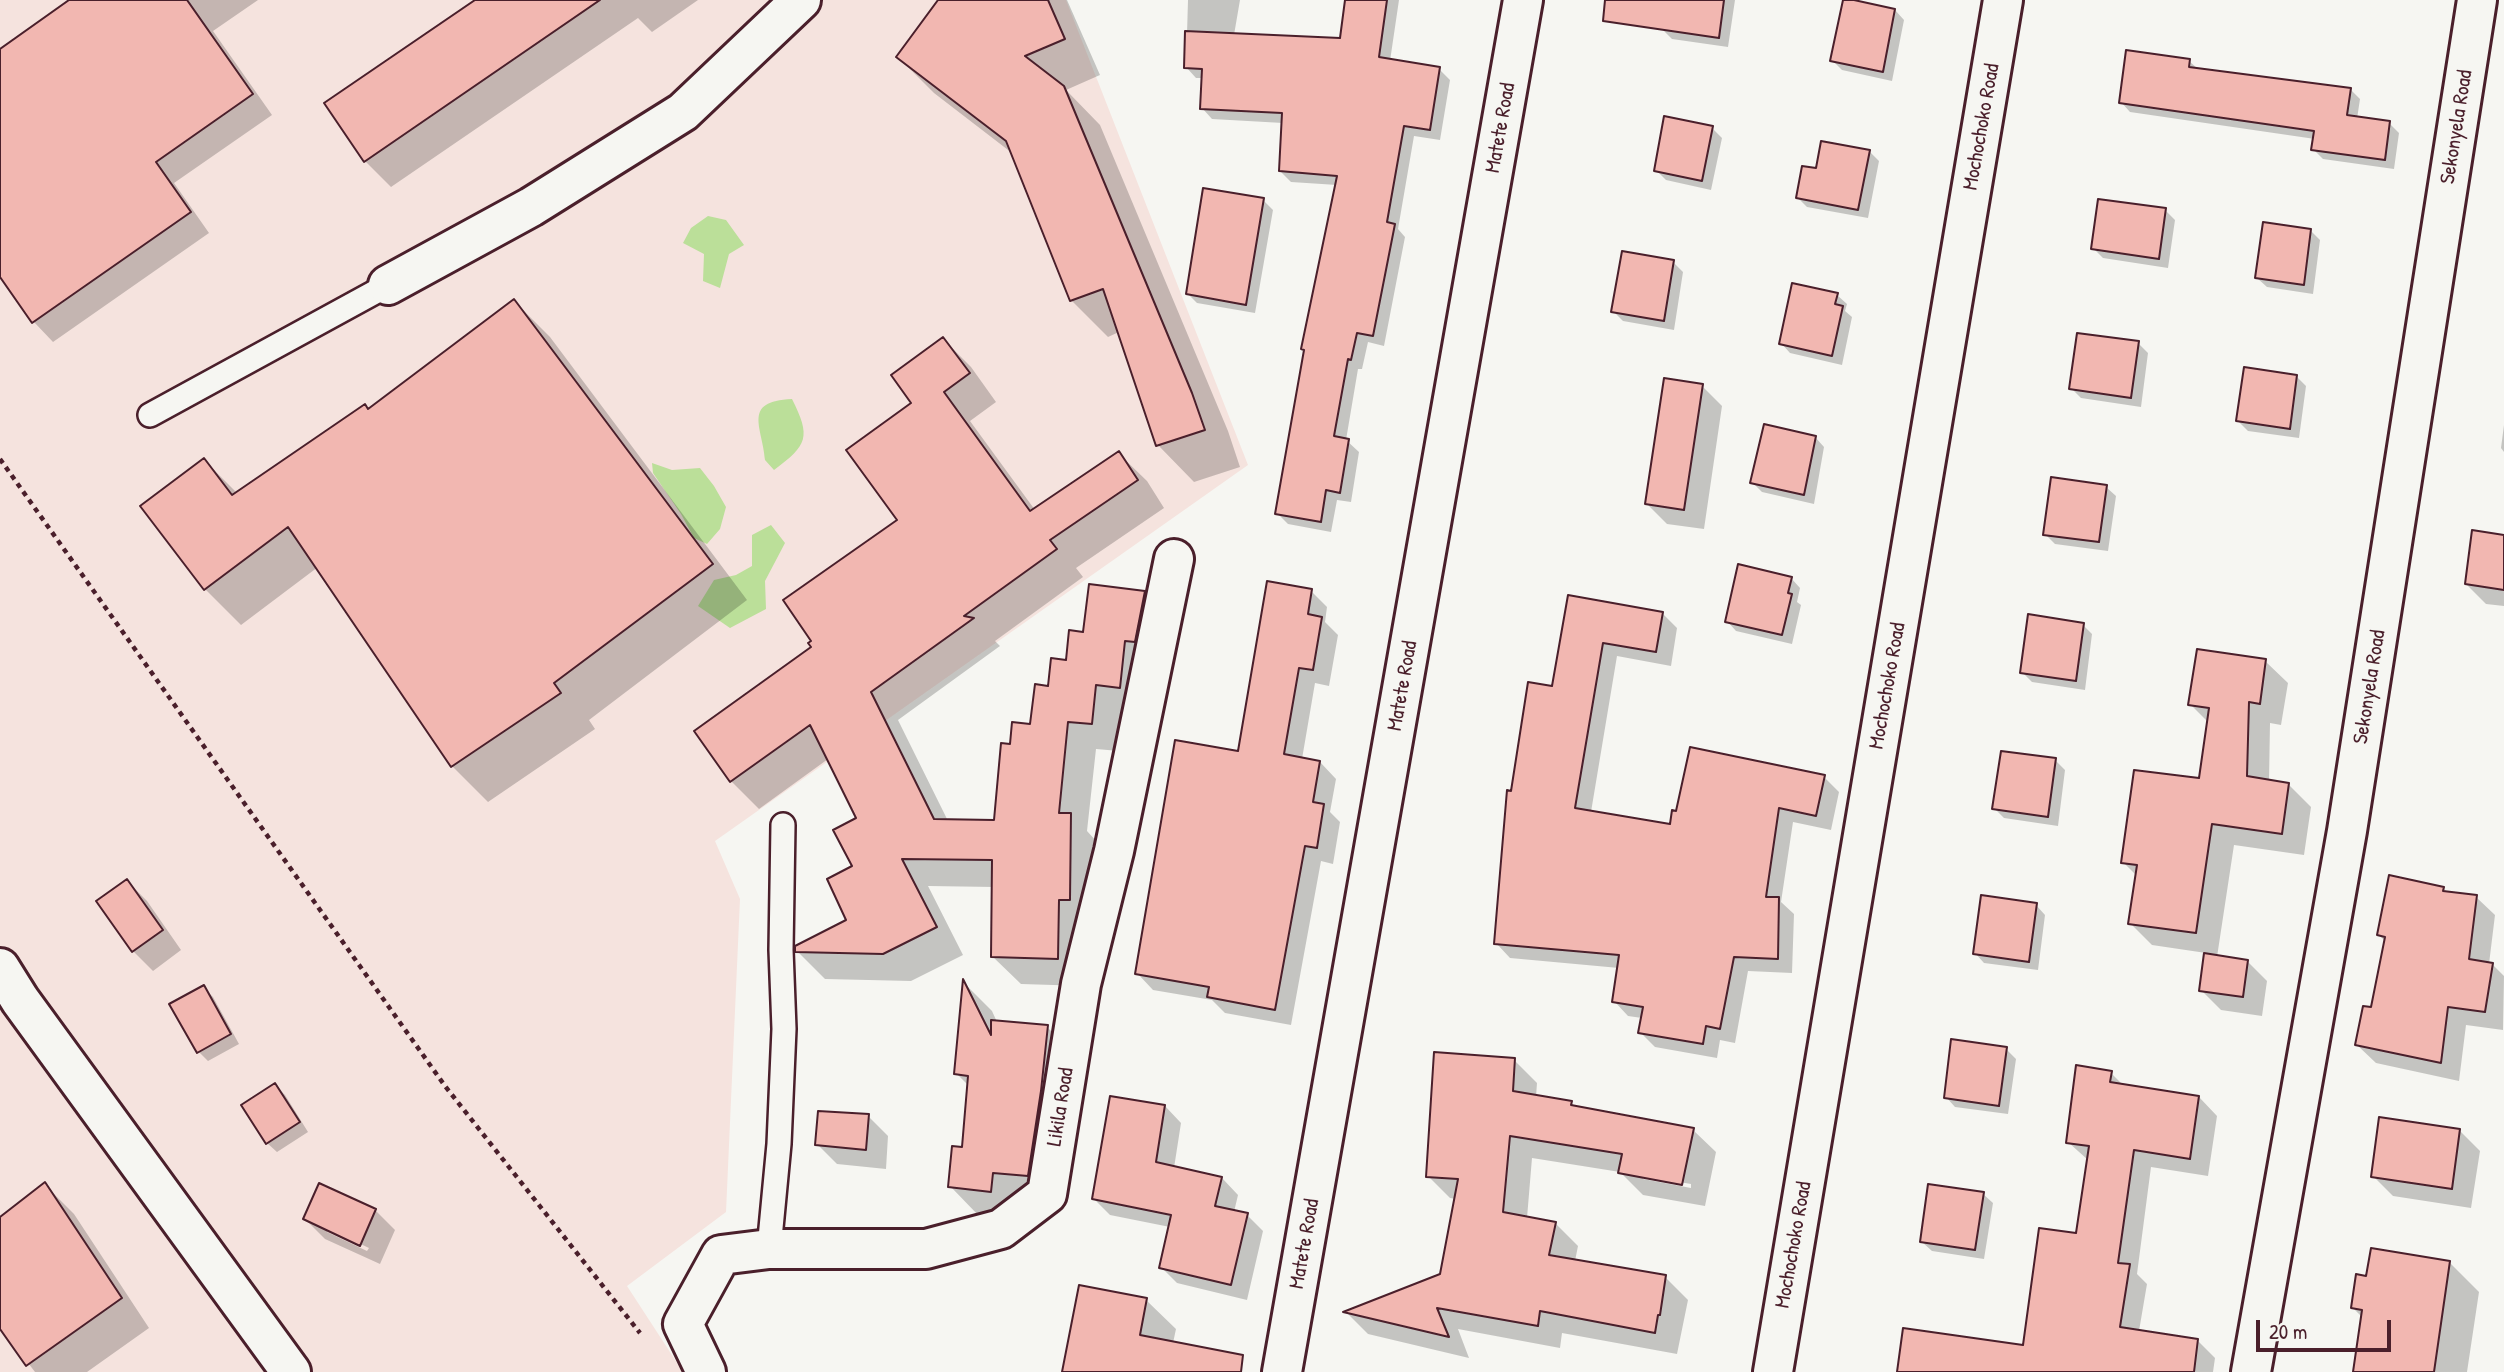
<!DOCTYPE html>
<style>
body{margin:0}
#map{position:relative;width:2504px;height:1372px;overflow:hidden;background:#f6f6f2;font-family:"Patrick Hand",sans-serif}
canvas{display:block}
.scale{position:absolute;left:2256px;top:1320px;width:135px;height:32px;box-sizing:border-box;border:4px solid #4a1f2b;border-top:0;padding-left:9px;font-size:21px;line-height:24px;white-space:nowrap;color:#4a1f2b;-webkit-text-stroke:5px #f6f6f2;paint-order:stroke}
</style>
<div id="map">
<canvas width="2504" height="1372"></canvas>
<div class="scale">20 m</div>
</div>
<script>
const ctx = document.querySelector('canvas').getContext('2d');
ctx.lineJoin = 'round';
function fillPath(path, color) { ctx.fillStyle = color; ctx.fill(path, 'evenodd'); }
function stroke(path, color, width, dash) { ctx.strokeStyle = color; ctx.lineWidth = width; ctx.lineCap = dash ? 'butt' : 'round'; ctx.setLineDash(dash || []); ctx.stroke(path); }
function drawText(font, color, halo, rows, align = 'center') {
  ctx.font = font + ' "Patrick Hand",sans-serif'; ctx.lineWidth = 5; ctx.setLineDash([]); ctx.textBaseline = 'middle'; ctx.strokeStyle = halo; ctx.fillStyle = color; for (const [text, x, y, turn = 0] of rows) {
    ctx.save(); ctx.translate(x, y); ctx.rotate((+turn || 0) * Math.PI / 180); ctx.textAlign = isNaN(turn) ? turn : align; if (halo) ctx.strokeText(text, 0, 0); ctx.fillText(text, 0, 0); ctx.restore();
  }
}
const built = new Path2D(`
 M0 0H1066L1248 465 715 841 740 899 726 1212 627 1286 683 1372H0Z`);
const green = new Path2D(`
 M708 216 726 220 744 245 729 254 720 288 703 281 704 254 683 243 691 228Z
 M792 399C811 437 808 445 774 470L765 460C763 428 741 401 792 399Z
 M652 463 672 470 700 468 714 486 726 507 720 529 707 544 694 538 681 514 653 473Z
 M771 525 785 543 765 581 766 609 730 628 698 606 714 580 736 575 752 566V535Z`);
const shadow = new Path2D(`
 M72 0H258L213 31 272 115 174 183 209 233 53 342 34 322 0 274V51Z
 M478 0H698L652 32 638 18 391 187 365 161Z
 M940 0H1067L1100 75 1066 90 1100 125 1228 431 1240 467 1194 482 1158 445 1119 332 1108 337 1071 300 1012 153 934 93 898 57Z
 M1188 0H1240L1234 35 1341 40 1347 0H1399L1390 61 1439 69 1450 80 1440 140 1414 136 1398 229 1405 237 1384 346 1368 342 1362 369H1358L1346 440 1359 452 1351 502 1337 500 1331 532 1288 524 1277 513 1337 185 1291 182 1280 171 1283 123 1212 119 1202 108 1203 78H1196L1186 67Z
 M1666 0H1735L1728 47 1672 39 1662 29Z
 M1845 0 1895 10 1904 20 1892 81 1842 70 1832 60Z
 M2189 61 2198 69 2350 89 2360 99 2357 119 2389 123 2399 133 2394 169 2323 159 2313 149 2315 139 2130 112 2121 102Z
 M1712 128 1722 138 1711 190 1666 180 1656 170Z
 M1869 151 1879 161 1868 218 1807 207 1798 198 1817 170Z
 M1263 200 1273 210 1255 313 1197 303 1187 293Z
 M2165 210 2175 220 2168 268 2103 258 2093 248Z
 M2311 231 2320 240 2313 294 2267 287 2257 278Z
 M1673 262 1683 272 1674 330 1623 321 1613 311Z
 M1837 295 1847 304 1845 311 1852 317 1842 365 1790 353 1781 343Z
 M514 301 550 337 747 600 589 720 595 729 488 802 452 766 318 567 241 625 205 589 204 460 237 493 369 411Z
 M943 339 971 367 996 402 970 421 1035 510 1119 454 1147 481 1164 508 1076 568 1083 577 995 641 1000 646 898 720 948 821 996 822 1011 745 1031 725 1050 688 1085 634 1144 592 1172 620 1119 751 1096 749 1087 831 1098 843 1085 986 1021 984 993 957 994 887 928 886 963 955 911 981 825 979 797 951 849 921 858 819 828 759 759 809 731 781 814 648 900 521 913 403Z
 M2138 343 2148 353 2141 407 2081 398 2071 388Z
 M2297 377 2306 386 2299 438 2248 431 2238 421Z
 M1702 386 1722 406 1704 529 1667 524 1647 504Z
 M2504 425V452L2501 448Z
 M1815 437 1824 447 1814 504 1762 492 1752 482Z
 M2106 487 2116 496 2108 551 2055 544 2045 534Z
 M2504 537V606L2486 604 2466 584Z
 M1791 578 1800 588 1797 602 1801 605 1792 644 1736 631 1727 621Z
 M1311 591 1327 607 1325 622 1338 635 1329 686 1315 683 1302 759 1320 762 1336 779 1330 812 1340 822 1333 864 1321 861 1291 1025 1225 1013 1212 1000 1153 990 1137 973 1240 753Z
 M1570 597 1662 613 1677 628 1671 666 1617 656 1591 812 1672 826 1824 777 1839 792 1831 830 1793 822 1781 902 1794 914 1792 973 1748 971 1735 1043 1720 1040 1717 1058 1655 1047 1640 1032 1642 1018 1628 1016 1614 1001 1619 968 1510 958 1496 943 1512 793 1554 688Z
 M2083 625 2092 634 2085 690 2032 682 2022 672Z
 M2265 661 2288 683 2281 725 2270 723 2269 782 2288 784 2311 807 2304 855 2234 845 2217 957 2247 961 2267 981 2262 1016 2221 1010 2201 990 2206 953 2152 945 2130 923 2137 876 2123 862 2201 780 2209 723 2190 704Z
 M2055 760 2065 770 2058 826 2004 818 1994 808Z
 M127 881 147 901 181 950 153 971 133 951Z
 M2443 888 2448 893 2476 897 2495 915 2489 964 2493 965 2504 976 2503 1030 2466 1025 2459 1081 2376 1063 2357 1045 2373 1010 2386 942 2379 935Z
 M2036 905 2045 915 2038 970 1984 963 1975 953Z
 M964 983 992 1011 997 1022 1047 1027 1076 1056 1020 1220 979 1216 950 1186 963 1149 969 1086 956 1073Z
 M203 987 213 997 239 1044 208 1061 199 1052Z
 M2006 1049 2016 1059 2008 1114 1955 1107 1946 1097Z
 M1514 1060 1537 1083 1536 1097 1571 1102 1576 1108 1693 1130 1716 1152 1705 1206 1643 1195 1620 1172 1532 1158 1527 1218 1556 1224 1578 1246 1575 1261 1665 1277 1688 1300 1677 1354 1562 1333 1560 1348 1458 1329 1469 1358 1368 1334 1347 1313 1442 1276 1456 1199 1450 1198 1428 1176ZM1643 1176 1691 1184V1188L1643 1179Z
 M2111 1073 2124 1086 2199 1097 2217 1116 2208 1176 2151 1167 2137 1274 2147 1284 2139 1331 2197 1340 2215 1358 2213 1372H1898L2024 1347 2077 1235 2088 1160 2068 1142Z
 M275 1085 285 1095 308 1132 277 1152 267 1143Z
 M1165 1106 1181 1123 1174 1168 1222 1178 1238 1195 1234 1212 1247 1215 1263 1231 1247 1300 1177 1283 1161 1267 1170 1227 1110 1215 1094 1199Z
 M868 1116 888 1136 886 1169 837 1164 817 1144Z
 M2460 1131 2480 1151 2471 1208 2393 1196 2373 1176Z
 M45 1185 74 1214 149 1328 87 1372H35L0 1326V1220Z
 M1983 1194 1993 1203 1984 1259 1932 1251 1922 1242Z
 M375 1210 395 1230 380 1264 325 1239 305 1219ZM327 1228 369 1248 367 1251 327 1232Z
 M2449 1262 2479 1292 2467 1372H2354L2363 1318 2353 1308 2368 1278Z
 M1146 1300 1176 1329 1173 1343 1233 1372H1064Z`);
const building = new Path2D(`
 M69 0H187L253 94 156 162 191 212 32 323 0 277V49Z
 M475 0H600L364 162 324 103Z
 M938 0H1048L1065 39 1025 56 1064 86 1192 393 1205 430 1156 446 1103 289 1070 301 1006 141 896 57Z
 M1345 0H1387L1379 57 1440 67 1430 130 1404 126 1387 222 1395 224 1373 336 1357 333 1351 360 1348 359 1334 436 1349 439 1340 493 1326 490 1321 522 1275 514 1304 350 1301 349 1337 176 1279 171 1282 113 1200 109 1202 69 1184 68 1185 31 1340 38Z
 M1605 0H1724L1719 38 1603 21Z
 M1843 0H1854L1895 9 1883 72 1830 61Z
 M2126 50 2190 59 2189 67 2351 88 2347 115 2390 121 2385 160 2311 150 2314 131 2119 103Z
 M1664 116 1713 126 1702 181 1654 171Z
 M1821 141 1870 150 1858 210 1796 198 1802 166 1816 168Z
 M1203 188 1264 198 1246 305 1186 294Z
 M2098 199 2166 208 2159 259 2091 249Z
 M2263 222 2311 229 2304 285 2255 278Z
 M1622 251 1674 260 1664 321 1611 312Z
 M1792 283 1838 293 1835 304 1843 306 1832 356 1779 344Z
 M514 299 713 564 554 683 561 693 451 767 288 527 204 590 140 506 204 458 232 495 365 404 368 409Z
 M2077 333 2139 341 2131 398 2069 389Z
 M943 337 970 373 944 392 1030 511 1119 451 1138 480 1050 540 1057 549 964 616 974 618 871 692 934 819 994 820 1001 743 1010 744 1012 722 1030 724 1035 684 1048 686 1051 658 1066 660 1069 630 1083 632 1089 584 1145 591 1135 642 1125 641 1120 688 1096 685 1092 724 1068 722 1059 813H1071L1070 900H1059L1058 959 991 957 992 860 902 859 937 927 883 954 795 952V946L846 920 827 879 852 866 833 830 856 818 810 725 730 782 694 731 811 647 808 643 811 641 783 600 897 520 846 450 911 403 891 375Z
 M2244 367 2297 375 2290 429 2236 421Z
 M1664 378 1703 384 1684 510 1645 504Z
 M1764 424 1816 436 1804 495 1750 483Z
 M2051 477 2107 485 2099 542 2043 535Z
 M2472 530 2504 535V590L2465 584Z
 M1738 564 1792 577 1788 593 1792 594 1782 635 1725 622Z
 M1267 581 1312 589 1308 614 1322 617 1313 670 1299 668 1284 754 1320 761 1313 802 1324 804 1317 848 1305 846 1275 1010 1207 997 1209 987 1135 974 1175 740 1238 751Z
 M1568 595 1663 612 1656 652 1603 643 1575 808 1670 824 1672 810 1676 811 1690 747 1825 775 1816 816 1779 808 1766 897H1779L1778 959 1734 957 1720 1029 1706 1026 1703 1044 1638 1033 1643 1007 1612 1002 1619 955 1494 944 1507 790 1511 791 1528 682 1552 686Z
 M2028 614 2084 623 2076 681 2020 673Z
 M2197 649 2266 659 2260 704 2249 702 2247 776 2289 783 2282 834 2212 824 2196 933 2128 924 2137 865 2121 863 2134 770 2199 778 2209 708 2188 705Z
 M2001 751 2056 758 2048 817 1992 809Z
 M2389 875 2444 887 2443 891 2477 895 2469 959 2493 963 2485 1012 2448 1007 2441 1063 2355 1045 2363 1006 2371 1007 2385 937 2377 935Z
 M127 879 163 930 132 952 96 901Z
 M1981 895 2037 903 2029 962 1973 954Z
 M2204 953 2248 960 2243 997 2199 991Z
 M963 979 991 1035V1020L1048 1025 1041 1091 1028 1176 993 1173 991 1192 948 1187 952 1146 962 1147 968 1076 954 1074Z
 M204 985 231 1034 197 1053 169 1004Z
 M1951 1039 2007 1047 1999 1106 1944 1098Z
 M1434 1052 1515 1058 1513 1091 1572 1101 1571 1105 1694 1128 1682 1185 1618 1173 1622 1154 1510 1136 1503 1212 1556 1222 1549 1255 1666 1275 1660 1315H1658L1655 1333 1540 1311 1538 1326 1437 1308 1449 1337 1343 1312 1440 1274 1458 1179 1426 1177Z
 M2076 1065 2112 1071 2110 1082 2199 1096 2190 1159 2134 1150 2118 1263 2130 1264 2120 1327 2198 1339 2194 1372H1897L1903 1328 2023 1345 2039 1228 2076 1233 2089 1146 2066 1143Z
 M275 1083 300 1122 266 1144 241 1105Z
 M1110 1096 1165 1105 1156 1162 1222 1177 1215 1206 1248 1213 1231 1285 1159 1268 1171 1215 1092 1199Z
 M818 1111 869 1114 866 1150 815 1145Z
 M2379 1117 2460 1129 2452 1189 2371 1177Z
 M45 1182 122 1298 26 1366 0 1329V1217Z
 M319 1183 376 1209 360 1246 303 1219Z
 M1928 1184 1984 1192 1975 1250 1920 1242Z
 M2371 1248 2450 1261 2434 1372H2353L2362 1310 2351 1308 2356 1274 2366 1276Z
 M1079 1285 1147 1298 1140 1335 1243 1355 1241 1372H1062Z`);
const path = new Path2D(`
 M0 459 445 1086 640 1333`);
const lane = new Path2D(`
 M150 415 388 285
 M769 1249 779 1144 784 1029 781 950 783 825`);
const street = new Path2D(`
 M388 285 531 207 683 112 801 0
 M0 968 20 1000 291 1372
 M706 1372 683 1324 721 1255 769 1249H926L1001 1229 1047 1194 1081 984 1114 851 1174 559
 M1282 1372 1523 0
 M1773 1372 2003 0
 M2251 1372 2347 831 2477 0`);
const streetNames = [
 ["Mochochoko Road",1982,127,-80],
 ["Sekonyela Road",2457,127,-81],
 ["Matete Road",1501,128,-80],
 ["Matete Road",1403,686,-80],
 ["Mochochoko Road",1888,686,-80],
 ["Sekonyela Road",2370,687,-81],
 ["Likila Road",1061,1107,-81],
 ["Matete Road",1305,1244,-80],
 ["Mochochoko Road",1794,1245,-80]
];
fillPath(built, '#f5e3de');
fillPath(green, '#bbdf99');
fillPath(shadow, '#0003');
fillPath(building, '#f2b7b1');
stroke(building, '#4a1f2b', 2);
stroke(lane, '#4a1f2b', 28);
stroke(street, '#4a1f2b', 44);
stroke(path, '#4a1f2b', 4.5, [5, 5]);
stroke(lane, '#f6f6f2', 23);
stroke(street, '#f6f6f2', 38);
drawText('21px', '#4a1f2b', '#f6f6f2', streetNames);
</script>
